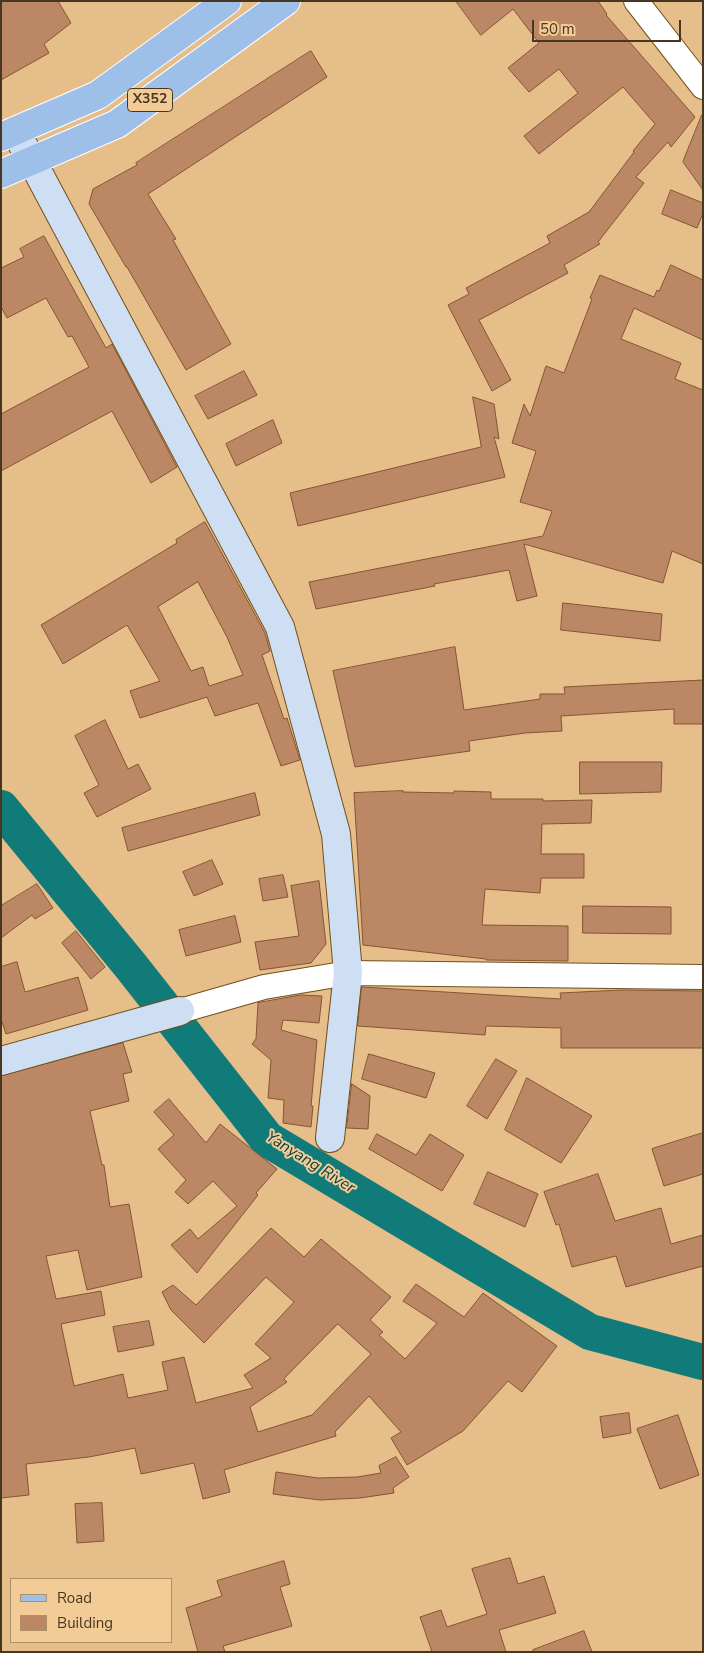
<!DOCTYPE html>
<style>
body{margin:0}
#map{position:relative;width:704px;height:1653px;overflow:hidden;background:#e6be8a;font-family:"Nunito Sans",sans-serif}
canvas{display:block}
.frame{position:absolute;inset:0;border:2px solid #473721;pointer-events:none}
.legend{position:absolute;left:10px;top:1578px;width:162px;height:65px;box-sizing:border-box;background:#f3cb96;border:1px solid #ae9067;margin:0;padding:6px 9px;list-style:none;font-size:15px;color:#473721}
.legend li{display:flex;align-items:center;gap:10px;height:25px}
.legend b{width:25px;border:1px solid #ae9067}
.scale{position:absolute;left:532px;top:20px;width:149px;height:22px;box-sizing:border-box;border:2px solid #473721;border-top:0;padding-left:6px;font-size:15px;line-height:18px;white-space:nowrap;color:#473721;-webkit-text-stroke:4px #f3cb96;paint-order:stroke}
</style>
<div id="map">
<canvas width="704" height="1653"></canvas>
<div class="frame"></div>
<ul class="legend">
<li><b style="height:6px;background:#9ebfe7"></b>Road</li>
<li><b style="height:14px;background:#bc8764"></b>Building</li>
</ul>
<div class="scale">50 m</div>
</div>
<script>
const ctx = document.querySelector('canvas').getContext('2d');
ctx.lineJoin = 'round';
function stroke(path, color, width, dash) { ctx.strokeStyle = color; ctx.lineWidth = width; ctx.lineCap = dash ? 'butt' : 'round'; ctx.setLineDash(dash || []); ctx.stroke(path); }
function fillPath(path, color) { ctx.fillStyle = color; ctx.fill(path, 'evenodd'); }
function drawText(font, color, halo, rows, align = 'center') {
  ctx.font = font + ' "Nunito Sans",sans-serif'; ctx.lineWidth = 4; ctx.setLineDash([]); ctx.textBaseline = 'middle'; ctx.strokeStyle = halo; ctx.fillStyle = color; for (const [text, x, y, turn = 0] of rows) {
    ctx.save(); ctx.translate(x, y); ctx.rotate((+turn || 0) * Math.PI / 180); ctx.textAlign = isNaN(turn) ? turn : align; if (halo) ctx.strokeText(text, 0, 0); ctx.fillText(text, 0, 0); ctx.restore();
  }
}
const river = new Path2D(`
 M1 808 130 965 267 1139 590 1332 703 1362`);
const building = new Path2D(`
 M1 1H58L71 23 44 44 49 53 1 80Z
 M456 1H598L607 14 606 15 695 117 671 147 668 142 636 177 644 183 598 242 600 244 564 265 568 273 479 320 511 380 492 391 448 305 469 294 466 288 550 243 547 236 589 212 634 152 633 151 655 124 623 87 539 154 524 136 578 93 559 69 529 92 508 68 539 43 513 9 481 35Z
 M311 51 327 77 148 194 176 239 173 240 231 344 186 370 127 267H126L89 204 93 189 137 165 136 163Z
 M702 115H703V190L683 162Z
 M671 190 703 203V213L697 228 662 214Z
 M44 236 106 348 112 344 177 467 151 483 112 411 1 471V414L89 367 72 336 68 337 46 298 7 318 1 307V268L24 257 20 249Z
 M671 265 703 280V340L634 308 621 339 681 363 675 379 703 390V564L672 551 663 583 524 544 537 596 517 601 509 570 434 584 435 586 316 609 309 582 543 536 552 511 520 502 536 451 512 443 524 404 530 416 546 366 564 373 592 299 590 298 600 275 654 297 657 290 659 291Z
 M244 371 257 395 208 419 195 396Z
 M473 397 494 404 499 439 494 437 505 477 298 526 290 493 481 447Z
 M273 420 282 443 236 466 226 444Z
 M205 522 265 633 270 651 262 655 284 719 287 718 300 760 281 766 258 703 215 716 207 697 140 718 130 691 160 681 127 625 63 664 41 625 177 543 176 540ZM198 582 227 637 243 675 209 686 203 667 191 671 158 607Z
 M563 603 662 614 660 641 561 630Z
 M455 647 464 710 540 699V694H565L564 687 703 680V724H674V709L561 716 562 731 525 733 469 741 470 751 355 767 333 671Z
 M105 720 128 769 138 764 151 789 97 817 84 793 99 785 75 736Z
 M580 762H662L661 792 580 794Z
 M403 791V792L454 793V791L491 792V799H543V801L592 800 591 823 542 824 541 854H584V878H541L540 893 485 889 482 925 568 926V961L486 960V959L363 945 354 793Z
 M255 793 260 815 128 851 122 828Z
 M212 860 223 884 194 896 183 872Z
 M283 875 288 897 263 901 259 879Z
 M319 881 326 944 311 963 260 970 255 942 299 936 291 886Z
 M37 884 53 908 35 919 32 915 1 938V906Z
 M583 906 671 907V934L583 933Z
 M235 916 241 942 186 956 179 930Z
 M76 931 105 967 91 979 62 943Z
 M17 962 25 992 78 977 88 1010 6 1034 1 1019V967Z
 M362 987 561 999 560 993 621 990 703 991V1048H561V1028L486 1026 485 1035 358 1026Z
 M301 995 322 996 319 1023 283 1020 281 1030 317 1040 311 1106H313L311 1127 283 1123 284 1100 268 1098 271 1060 252 1044 256 1039 258 1003Z
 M123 1043 132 1072 123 1074 129 1101 90 1111 102 1165H104L110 1207 129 1204 142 1277 87 1290 78 1250 46 1256 56 1299 101 1291 105 1315 61 1324 74 1386 123 1374 128 1398 168 1390 162 1362 184 1357 196 1403 253 1388 244 1375 271 1358 255 1344 294 1302 266 1277 204 1343 171 1310 162 1292 173 1285 196 1305 271 1228 304 1257 321 1239 391 1297 370 1320 383 1332 379 1335 405 1359 437 1323 403 1301 416 1284 464 1317 483 1293 557 1346 522 1392 508 1381 463 1431 407 1465 391 1438 401 1432 369 1396 335 1432 336 1436 224 1470 230 1492 203 1499 194 1463 141 1474 135 1448 89 1457 26 1464 29 1495 1 1498V1076ZM338 1324 371 1354 312 1415 258 1432 250 1407 287 1382 284 1379Z
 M369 1054 435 1073 426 1098 362 1079Z
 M496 1059 517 1071 487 1119 467 1106Z
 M527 1078 592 1116 561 1163 505 1130Z
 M352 1084 370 1096 368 1129 347 1128Z
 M169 1099 206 1143 220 1124 277 1169 256 1193 258 1195 197 1273 171 1245 190 1229 198 1239 237 1206 213 1181 188 1204 175 1192 186 1180 158 1149 174 1135 154 1112Z
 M703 1133V1174L664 1186 652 1149Z
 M377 1134 416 1155 430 1134 464 1155 442 1191 369 1149Z
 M488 1172 538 1194 525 1227 474 1204Z
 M598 1174 615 1221 661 1208 671 1244 703 1235V1266L626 1287 616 1256 572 1267 559 1224 556 1225 544 1192Z
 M149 1321 154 1345 118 1352 113 1327Z
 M629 1413 631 1433 603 1438 600 1417Z
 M678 1415 699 1475 660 1489 637 1429Z
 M396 1457 409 1477 393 1488 394 1493 360 1498 320 1500 273 1494 276 1472 318 1478 357 1477 381 1473 379 1466Z
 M102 1503 104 1541 77 1543 75 1504Z
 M510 1558 518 1584 544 1576 556 1613 499 1630 506 1652H432L420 1617 441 1610 447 1627 487 1614 472 1569Z
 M284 1561 290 1584 280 1587 292 1626 223 1646 225 1652H198L186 1608 222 1596 217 1581Z
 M584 1631 592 1652H533V1650Z`);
const street = new Path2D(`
 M636 1 703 87
 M180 1011 264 987 348 973 703 977`);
const secondary = new Path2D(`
 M15 131 32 161 280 627 336 834 348 973 330 1138
 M1 1061 180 1011`);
const primary = new Path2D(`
 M1 137 98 95 227 1
 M1 174 117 124 286 1`);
const shields = [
 [150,100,45]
];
const shieldNames = [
 ["X352",150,100]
];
const waterNames = [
 ["Yanyang River",310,1163,32]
];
stroke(river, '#117b7a', 36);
fillPath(building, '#bc8764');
stroke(building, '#855432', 1);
stroke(street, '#724f1b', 26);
stroke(secondary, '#724f1b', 30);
stroke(primary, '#fff', 30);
stroke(street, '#fff', 24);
stroke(secondary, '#cedff3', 28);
stroke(primary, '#9ebfe7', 28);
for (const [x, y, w] of shields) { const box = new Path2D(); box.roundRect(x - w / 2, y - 11.5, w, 23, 4); ctx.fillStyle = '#f3cb96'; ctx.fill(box); stroke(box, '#473721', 1); }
drawText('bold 14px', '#473721', null, shieldNames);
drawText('italic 16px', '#074241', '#f3cb96', waterNames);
</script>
